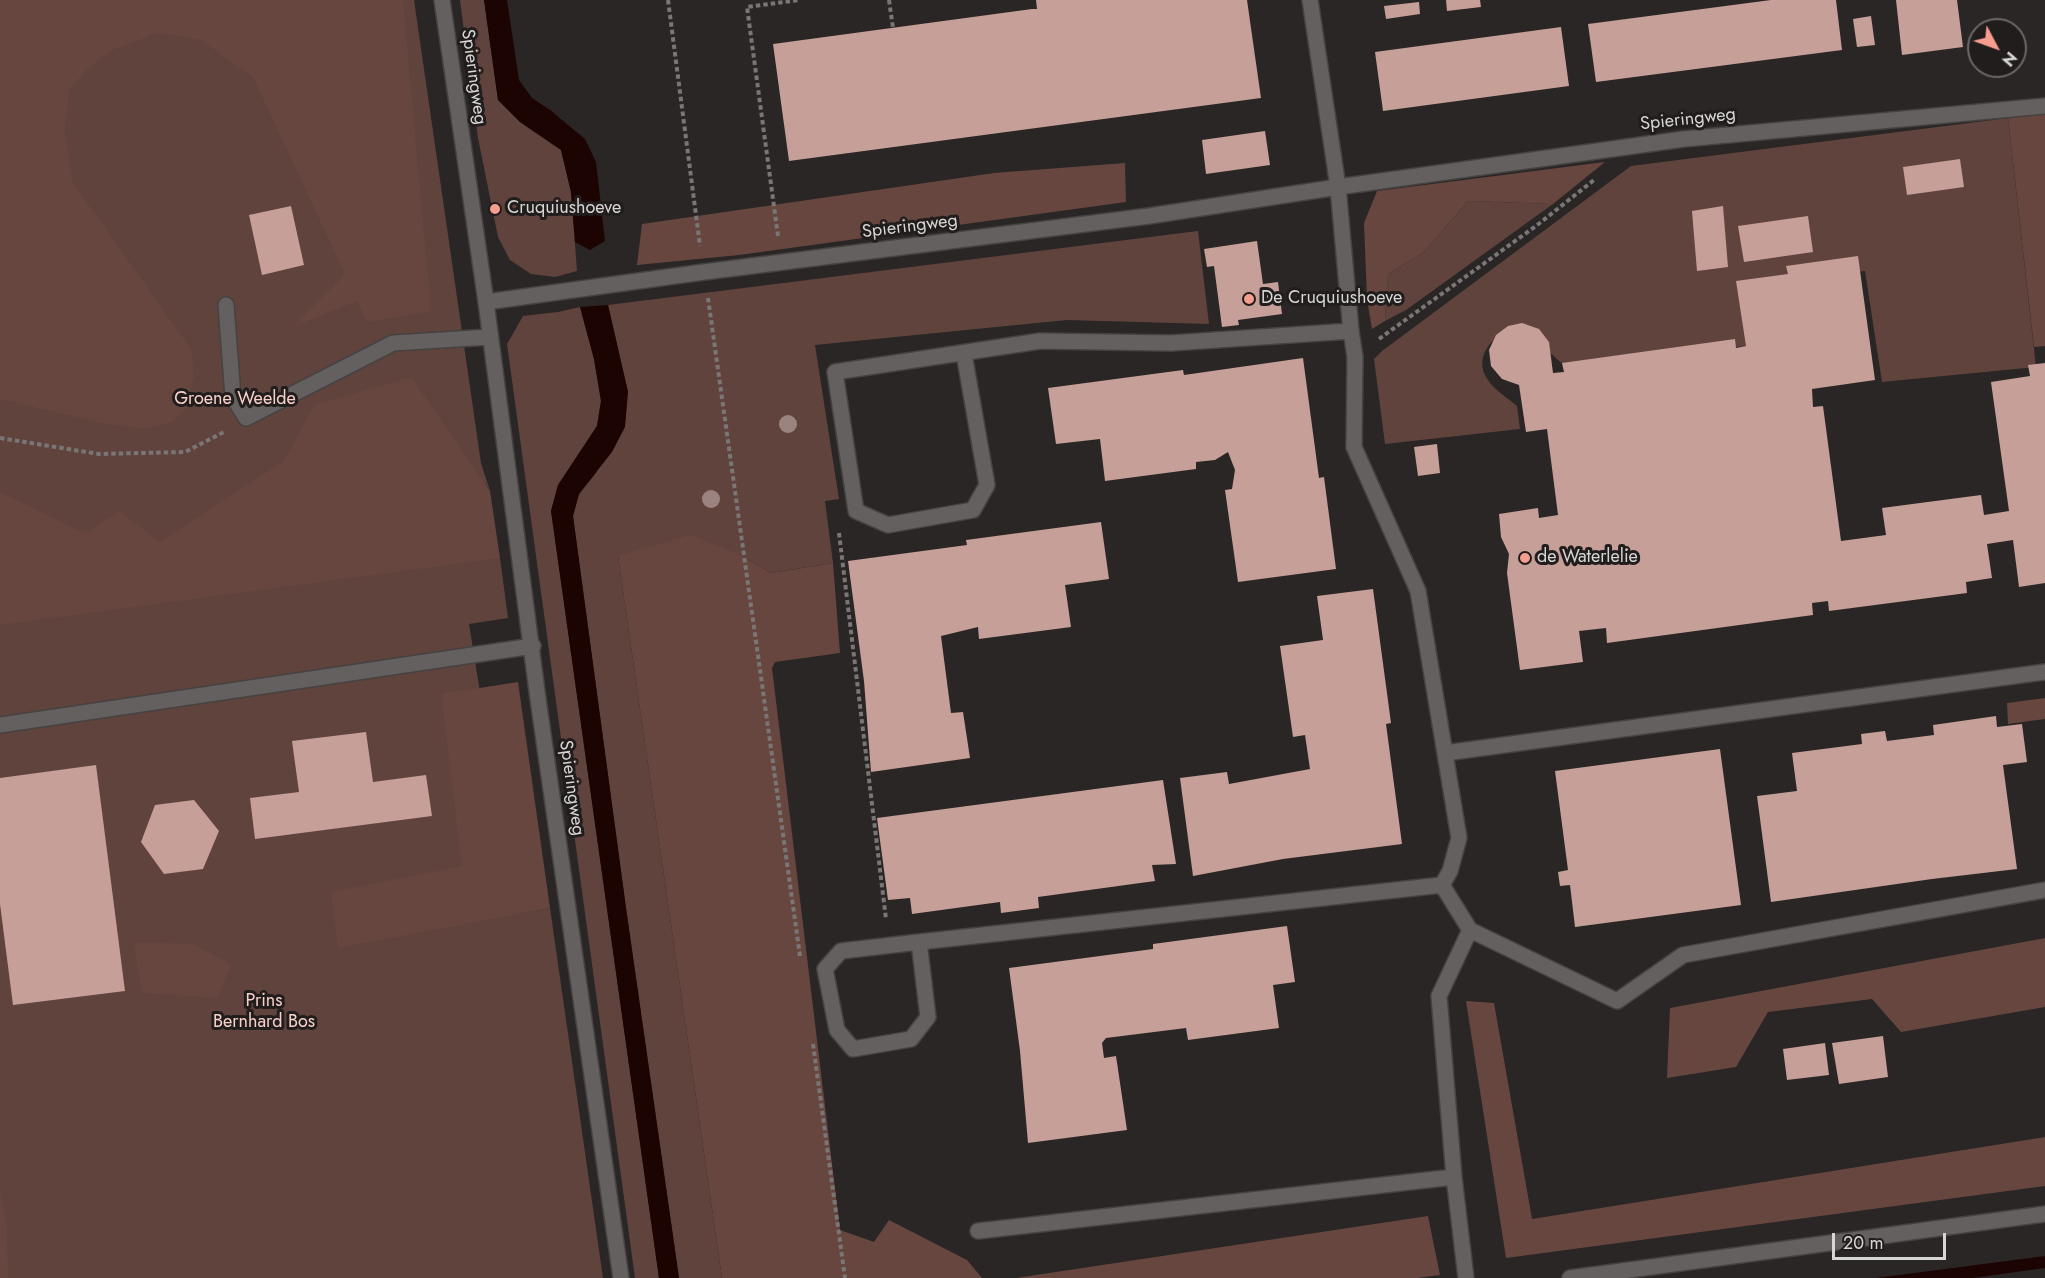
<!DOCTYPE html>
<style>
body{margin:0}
#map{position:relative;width:2045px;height:1278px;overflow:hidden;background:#292625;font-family:Jost,sans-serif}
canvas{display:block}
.north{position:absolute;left:1967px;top:18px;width:60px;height:60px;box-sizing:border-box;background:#201d1c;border:2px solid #6a6766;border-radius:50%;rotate:131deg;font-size:16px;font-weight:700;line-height:24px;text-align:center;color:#d8d5d5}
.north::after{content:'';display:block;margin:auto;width:21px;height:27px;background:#f59d8e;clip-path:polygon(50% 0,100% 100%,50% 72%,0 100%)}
.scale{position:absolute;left:1832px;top:1233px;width:114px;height:27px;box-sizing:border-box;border:3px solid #d8d5d5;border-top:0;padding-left:8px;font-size:18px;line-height:21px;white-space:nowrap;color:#d8d5d5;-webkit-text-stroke:4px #201d1c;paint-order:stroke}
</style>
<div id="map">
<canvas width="2045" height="1278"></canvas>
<div class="north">N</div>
<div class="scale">20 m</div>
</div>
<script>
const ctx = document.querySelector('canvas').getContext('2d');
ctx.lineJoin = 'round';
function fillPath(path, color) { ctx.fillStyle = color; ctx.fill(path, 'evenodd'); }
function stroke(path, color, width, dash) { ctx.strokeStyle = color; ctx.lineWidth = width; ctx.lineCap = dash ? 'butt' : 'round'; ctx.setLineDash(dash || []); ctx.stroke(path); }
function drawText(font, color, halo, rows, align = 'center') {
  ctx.font = font + ' Jost,sans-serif'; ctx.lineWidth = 6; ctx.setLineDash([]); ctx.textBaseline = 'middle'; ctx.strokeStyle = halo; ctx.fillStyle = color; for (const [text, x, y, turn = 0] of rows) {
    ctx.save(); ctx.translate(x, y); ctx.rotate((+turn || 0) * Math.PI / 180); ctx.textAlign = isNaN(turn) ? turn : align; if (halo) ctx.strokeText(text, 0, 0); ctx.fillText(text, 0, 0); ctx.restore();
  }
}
const green = new Path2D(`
 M0 0H414L481 463 490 491 485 483 495 558H500L508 618 469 624 516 914 550 908 603 1278H0Z
 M460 0H484L498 100 520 122 561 150 571 192 577 271 555 277 531 274 510 260 498 237 478 138Z
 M2008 118 2036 367 1882 382 1865 271 1782 281 1752 345 1567 368 1536 340 1503 333C1486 343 1475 362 1488 380 1494 390 1508 398 1517 406L1520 429 1385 444 1374 359 1382 351 1631 166Z
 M1468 201 1553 204 1406 310 1385 321 1388 274 1424 252Z
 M1198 231 1209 324 1067 320 815 345 839 499 825 501 833 563 771 573 739 554 618 556 722 1278H679L626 908 573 516 579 494 596 473 628 392 608 305Z
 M580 307 594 359 601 401 597 426 558 485 551 511 659 1278H635L507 344 523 316 558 312Z`);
const forest = new Path2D(`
 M0 0H403L431 311 367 322 357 301 293 327 345 274 253 77 201 40 158 33 114 49 89 67 69 90 65 133 73 183 191 349 194 376 184 412 172 422 145 429 106 424 0 399Z
 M2045 111V346L2034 347 2008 118Z
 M1605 162 1553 204 1468 201 1424 252 1388 274 1385 321 1372 329 1367 299 1364 223 1377 191Z
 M1125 163 1126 202 739 255 637 265 642 224 994 173Z
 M411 377 490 491 500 558 0 625V492L85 533 119 511 160 542 284 461 314 405Z
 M690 535 739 554 771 573 833 563 840 653 775 662 772 668 840 1230 874 1242 889 1220 967 1260 982 1278H722L618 556Z
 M518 682 550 908 338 948 331 892 462 866 441 694Z
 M2045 698V719L2008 724 2007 703Z
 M2045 938V1007L1901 1032 1872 999 1768 1012 1736 1067 1667 1078 1670 1008Z
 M134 942 193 944 231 965 217 998 142 993Z
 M1466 1001 1494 1003 1532 1219 2045 1137V1186L1506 1258Z
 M0 1190 7 1230 8 1278H0Z
 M1428 1216 1440 1275 1417 1278H1016Z`);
const water = new Path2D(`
 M484 0H507L519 80 532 98 550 110 585 139 596 162 605 241 590 250 575 242 571 192 561 150 520 122 498 100Z
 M608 305 628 392 625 427 612 452 579 494 573 516 626 908 679 1278H659L551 511 558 485 597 426 601 401 594 359 580 307Z
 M2045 1256V1268L1973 1278H1876Z`);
const building = new Path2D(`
 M1036 0H1247L1261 98 789 161 773 44 1032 9H1037Z
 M1446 0H1480L1481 7 1447 11Z
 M1771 0H1836L1842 50 1596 82 1588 24Z
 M1896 0H1957L1963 47 1902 55Z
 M1419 2 1420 14 1386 19 1384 6Z
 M1871 16 1875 45 1857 47 1853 19Z
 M1561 27 1569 86 1383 111 1375 52Z
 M1265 131 1270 165 1206 174 1202 140Z
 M1960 159 1964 187 1907 195 1903 167Z
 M291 206 304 265 262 275 249 215Z
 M1723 206 1728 267 1697 271 1692 211Z
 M1808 216 1813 252 1744 262 1738 226Z
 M1257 241 1263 284 1278 282 1282 314 1238 320 1239 325 1222 327 1214 266 1207 267 1204 249Z
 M1858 256 1875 380 1812 389 1813 407 1823 406 1841 541 1886 535 1882 508 1981 495 1984 515 2009 511 1991 382 2030 376 2028 365 2045 363V583L2019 587 2013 540 1987 544 1992 578 1966 582 1967 593 1829 611 1828 601 1812 603 1813 615 1607 643 1606 628 1579 631 1583 662 1520 670 1507 573 1509 554 1501 537 1499 514 1538 508 1539 518 1558 515 1547 429 1526 432 1519 385 1502 379 1491 366 1489 350 1496 335 1508 326 1522 323 1539 329 1549 342 1553 373 1564 372 1562 363 1735 339 1736 348 1746 346 1736 281 1788 274 1786 266Z
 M1303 358 1319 478 1324 477 1336 569 1238 582 1225 490 1232 489 1235 470 1228 452 1215 460 1196 462V469L1105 481 1100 439 1056 444 1048 388 1183 370 1184 375Z
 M1437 444 1440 473 1418 476 1414 447Z
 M1101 522 1109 579 1065 585 1071 627 979 639 978 627 941 636 951 713 963 712 970 758 871 772 864 681 848 561 967 545 966 540Z
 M1373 589 1391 723 1386 724 1402 844 1283 859 1193 876 1180 778 1227 772 1229 784 1310 769 1305 735 1293 737 1280 646 1323 640 1317 596Z
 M1996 716 1997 727 2022 724 2027 762 2003 765 2017 869 1932 879 1771 902 1757 796 1797 791 1792 753 1862 744 1861 734 1885 731 1887 741 1934 735 1933 725Z
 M366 732 373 782 426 775 432 816 255 839 250 798 299 792 292 741Z
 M1720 749 1741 905 1575 927 1570 885 1560 886 1558 872 1568 870 1555 771Z
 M96 765 125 991 13 1005 0 904V778Z
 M1163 780 1176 864 1152 865 1155 881 1038 897 1039 908 1001 913 1000 902 912 914 910 898 888 900 877 818Z
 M194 800 219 831 203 869 164 874 141 842 155 805Z
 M1287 926 1295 982 1273 985 1279 1028 1188 1040 1186 1028 1106 1038 1102 1043 1104 1058 1116 1056 1127 1130 1028 1143 1020 1051 1009 968 1153 949V944Z
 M1883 1036 1888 1077 1839 1084 1832 1043Z
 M1825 1043 1829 1075 1787 1080 1783 1049Z`);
const path = new Path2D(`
 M668 0 700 246
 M889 0 893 28
 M778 236 747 7 799 0
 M708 298 800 956
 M1379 339 1536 226 1594 180
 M0 438 99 454 185 452 224 432
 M839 533 886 919
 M813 1044 845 1278`);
const service = new Path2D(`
 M1338 187 1684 139 2045 106
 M226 305 233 397 246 418 393 343 490 337
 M0 725 533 646
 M1445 753 2045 672
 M1470 930 1617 1001 1683 955 2045 890
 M919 942 928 1017 911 1039 853 1049 837 1030 825 969 841 951 919 942 1442 885
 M1454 1177 1466 1278
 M978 1231 1454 1177 1439 996 1470 930 1442 885 1450 871 1459 838 1418 591 1354 447 1355 357 1351 331
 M1570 1278 2045 1214`);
const minor = new Path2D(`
 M486 302 704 272 1149 216 1338 187
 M964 354 987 485 973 510 888 525 856 511 835 372 1040 341 1171 343 1351 331 1338 187 1310 0`);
const tertiary = new Path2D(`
 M442 0 486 302 538 699 621 1278`);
const trees = [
 [788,424],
 [711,499]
];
const markers = [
 [495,209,6,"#f59d8e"],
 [1249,299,6,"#f59d8e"],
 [1525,558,6,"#f59d8e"]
];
const streetNames = [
 ["Spieringweg",473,77,82],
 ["Spieringweg",1688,120,-6],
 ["Spieringweg",910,227,-7],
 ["Spieringweg",571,788,82]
];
const poiNames = [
 ["Cruquiushoeve",507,209],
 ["De Cruquiushoeve",1261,299],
 ["de Waterlelie",1537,558]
];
const parkNames = [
 ["Groene Weelde",235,400],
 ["Prins",264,1002],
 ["Bernhard Bos",264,1023]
];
fillPath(green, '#60433d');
fillPath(forest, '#674640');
fillPath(water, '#1c0402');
fillPath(building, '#c69f98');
stroke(service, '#454242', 18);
stroke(minor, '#454242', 18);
stroke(tertiary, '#454242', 18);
stroke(path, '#797675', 4, [4.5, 3]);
stroke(service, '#64605f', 15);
stroke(minor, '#64605f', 15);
stroke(tertiary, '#64605f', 15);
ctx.fillStyle = '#9b847f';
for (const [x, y] of trees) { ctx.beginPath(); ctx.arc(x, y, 9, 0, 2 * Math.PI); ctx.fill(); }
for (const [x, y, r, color] of markers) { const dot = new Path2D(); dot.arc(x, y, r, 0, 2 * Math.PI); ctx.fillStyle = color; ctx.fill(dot); stroke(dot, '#201d1c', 2); }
drawText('18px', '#d8d5d5', '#201d1c', streetNames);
drawText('18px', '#d8d5d5', '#201d1c', poiNames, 'left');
drawText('18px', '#f8d0c9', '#201d1c', parkNames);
</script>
